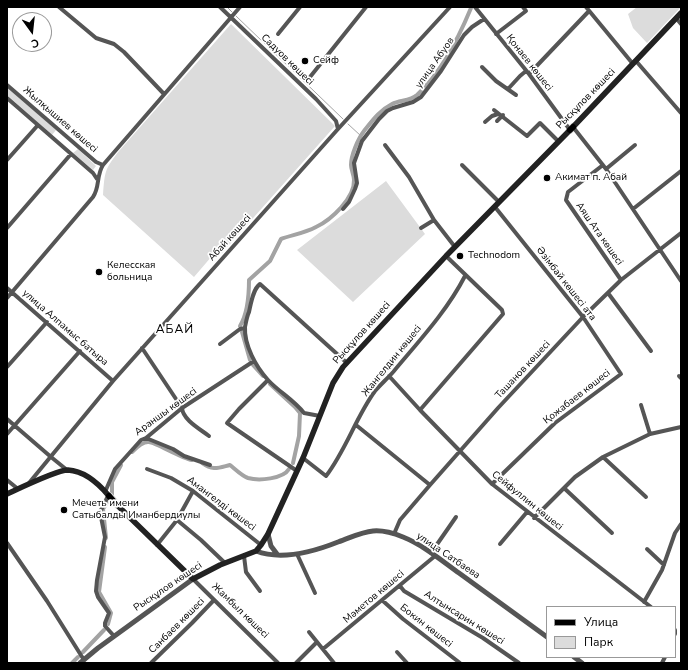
<!DOCTYPE html>
<meta charset="utf-8">
<style>
body{margin:0}
#map{position:relative;width:688px;height:670px;overflow:hidden;background:#fff;font-family:"Nunito Sans",sans-serif}
canvas{display:block}
.frame{position:absolute;inset:0;border:8px solid #000;pointer-events:none}
.legend{position:absolute;left:546px;top:606px;width:130px;height:52px;box-sizing:border-box;background:#fff;border:1px solid #999;margin:0;padding:5px 7px;list-style:none;font-size:12px;color:#000}
.legend li{display:flex;align-items:center;gap:8px;height:20px}
.legend b{width:20px;border:1px solid #999}
.north{position:absolute;left:12px;top:12px;width:40px;height:40px;box-sizing:border-box;background:#fff;border:1px solid #999;border-radius:50%;rotate:165deg;font-size:11px;font-weight:700;line-height:16px;text-align:center;color:#000}
.north::after{content:'';display:block;margin:auto;width:14px;height:18px;background:#000;clip-path:polygon(50% 0,100% 100%,50% 72%,0 100%)}
</style>
<div id="map">
<canvas width="688" height="670"></canvas>
<div class="frame"></div>
<ul class="legend">
<li><b style="height:5px;background:#000"></b>Улица</li>
<li><b style="height:11px;background:#dcdcdc"></b>Парк</li>
</ul>
<div class="north">С</div>
</div>
<script>
const ctx = document.querySelector('canvas').getContext('2d');
ctx.lineJoin = 'round';
function fillPath(path, color) { ctx.fillStyle = color; ctx.fill(path, 'evenodd'); }
function stroke(path, color, width, dash) { ctx.strokeStyle = color; ctx.lineWidth = width; ctx.lineCap = dash ? 'butt' : 'round'; ctx.setLineDash(dash || []); ctx.stroke(path); }
function drawText(font, color, halo, rows, align = 'center') {
  ctx.font = font + ' "Nunito Sans",sans-serif'; ctx.lineWidth = 3.5; ctx.setLineDash([]); ctx.textBaseline = 'middle'; ctx.strokeStyle = halo; ctx.fillStyle = color; for (const [text, x, y, turn = 0] of rows) {
    ctx.save(); ctx.translate(x, y); ctx.rotate((+turn || 0) * Math.PI / 180); ctx.textAlign = isNaN(turn) ? turn : align; if (halo) ctx.strokeText(text, 0, 0); ctx.fillText(text, 0, 0); ctx.restore();
  }
}
const green = new Path2D(`
 M637 7H681L647 43 633 28 628 14Z
 M231 24 335 126 222 253 218 249 194 277 103 195C105 172 104 170 119 151Z
 M7 86 56 130 52 135 7 95Z
 M78 149 96 166 93 170 73 153Z
 M386 181 425 234 353 302 297 250Z`);
const stream = new Path2D(`
 M227 7 232 12
 M236 16 343 119
 M348 124 361 136`);
const canal = new Path2D(`
 M240 326C248 313 249 295 249 280L270 261 281 239C292 235 305 233 316 227 331 220 355 198 354 180 354 175 351 170 351 165 351 155 358 139 364 131 372 121 380 110 392 104 400 100 410 101 417 95 441 73 459 37 471 8
 M242 332 250 360
 M253 365 263 376
 M270 384 295 407 300 413 299 436 293 463
 M132 452C136 448 143 442 148 442 154 441 180 458 192 460
 M202 463C213 471 218 468 230 465 235 469 242 476 248 478 259 481 283 479 289 469
 M106 538 103 509 112 495V482L121 465
 M105 547 99 592 111 613 108 624
 M83 652 104 630
 M72 663 78 657`);
const minor = new Path2D(`
 M59 7 96 38 114 44 124 52 164 94
 M220 7 316 99 336 121 338 129
 M475 7 529 74 570 130
 M586 7 633 64
 M676 18 681 24
 M278 34 300 7
 M496 34 526 11 523 7
 M636 61 681 113
 M482 67 496 81 516 95
 M529 74 589 11
 M310 77 366 7
 M7 85 96 162 103 165
 M508 89 520 76 526 71
 M7 98 93 173 97 179
 M494 110 527 136 540 123 558 141
 M497 121 503 115
 M485 122 492 116 498 114
 M573 127 606 169 681 281
 M385 145 409 177 434 220 455 247
 M7 160 38 125
 M462 165 499 202
 M603 165 568 192 566 200 621 280
 M606 169 635 145
 M343 209 349 202 355 189 357 183 354 163 362 141 379 119 387 111 393 108 413 102 421 97 441 71 464 35 472 27 484 19
 M633 209 681 171
 M7 228 71 154
 M421 228 434 220
 M7 288 113 381
 M608 293 651 351
 M7 298 93 197C100 187 96 176 103 165L240 7
 M220 344 240 329 245 328
 M142 348 182 408C183 420 200 429 209 436
 M7 367 47 322
 M389 376 420 410 492 484 651 607
 M679 376 681 378
 M268 380 239 409 227 423 297 471
 M641 405 650 434
 M420 410 503 314 502 310 500 308 446 256
 M320 416 304 413C294 400 279 392 268 380 256 367 244 345 245 327 246 322 247 316 249 312 251 303 253 289 260 284L347 363
 M7 419 51 457 67 470
 M356 425 430 485
 M7 434 80 351
 M146 438 173 449 184 456 210 465
 M603 457 646 497
 M303 458 326 476C346 450 356 417 375 391 381 384 388 378 394 371 419 341 447 311 465 276
 M147 469 171 478 193 491 261 545
 M7 480 18 489
 M29 483 113 381 338 129 450 7
 M492 484 555 423 621 374 583 317 495 207
 M564 488 612 533
 M105 492 115 469 141 440 146 438 182 408 254 361
 M108 496 100 512 105 537 97 580 96 591 98 597 109 613 105 623V626L114 636
 M534 518 575 477 603 457 650 434 681 427
 M177 520 201 540 225 563
 M394 534 400 520 430 485 498 408 583 317 621 280 681 233
 M7 543 47 601 84 660
 M500 544 527 512
 M157 545 177 520 193 491
 M647 549 664 565
 M431 553 456 517
 M297 554 315 593
 M244 556 246 572 260 591
 M193 579 278 663
 M400 586 404 591 483 638 519 663
 M383 601 403 619 460 663
 M644 602 662 570 675 533 681 524
 M675 630V634
 M309 632 334 663
 M323 649 435 556
 M397 652 407 663
 M151 663 192 623 214 600
 M296 663 317 642
 M662 663 665 657`);
const tertiary = new Path2D(`
 M268 534 271 546 277 554
 M256 551C282 561 313 552 338 542 350 538 361 532 373 531 383 530 393 533 403 537 423 545 441 560 459 573 488 594 518 616 547 637
 M574 657 582 663
 M80 663 98 648 193 579`);
const secondary = new Path2D(`
 M573 127 681 13
 M7 494C20 488 57 470 68 470 85 471 99 484 109 496
 M116 504 193 579 220 565 256 551 261 545 268 534 303 458 333 383 343 367 446 256 570 130`);
const primary = new Path2D(`
 M570 130 573 127
 M109 496 116 504`);
const markers = [
 [305,61,4,"#000"],
 [547,178,4,"#000"],
 [460,256,4,"#000"],
 [99,272,4,"#000"],
 [64,510,4,"#000"]
];
const streetNames = [
 ["Садуов көшесі",287,60,44],
 ["улица Абуов",435,63,-55],
 ["Қонаев көшесі",529,63,52],
 ["Рысқұлов көшесі",586,99,-46],
 ["Жылқышиев көшесі",60,120,41],
 ["Аяш Ата көшесі",599,234,55],
 ["Абай көшесі",230,238,-48],
 ["Әзімбай көшесі ата",566,284,52],
 ["улица Алпамыс батыра",65,328,41],
 ["Рысқұлов көшесі",362,333,-48],
 ["Жангелдин көшесі",392,361,-51],
 ["Ташанов көшесі",523,370,-47],
 ["Қожабаев көшесі",577,397,-38],
 ["Араншы көшесі",166,412,-36],
 ["Сейфуллин көшесі",527,501,39],
 ["Амангелді көшесі",221,504,37],
 ["улица Сатбаева",448,556,34],
 ["Рысқұлов көшесі",168,587,-34],
 ["Мәметов көшесі",374,597,-40],
 ["Жамбыл көшесі",240,611,44],
 ["Алтынсарин көшесі",464,618,32],
 ["Санбаев көшесі",177,626,-45],
 ["Бокин көшесі",426,626,38]
];
const poiNames = [
 ["Сейф",313,61],
 ["Акимат п. Абай",555,178],
 ["Technodom",468,256],
 ["Келесская",107,266],
 ["больница",107,278],
 ["Мечеть имени",72,504],
 ["Сатыбалды Иманбердиулы",72,516]
];
const quarterNames = [
 ["АБАЙ",175,330]
];
fillPath(green, '#dcdcdc');
stroke(stream, '#a3a3a3', 1);
stroke(canal, '#a3a3a3', 4);
stroke(primary, '#dbdbdb', 8);
stroke(minor, '#555', 4);
stroke(tertiary, '#555', 5);
stroke(secondary, '#222', 5.5);
stroke(primary, '#000', 6);
for (const [x, y, r, color] of markers) { const dot = new Path2D(); dot.arc(x, y, r, 0, 2 * Math.PI); ctx.fillStyle = color; ctx.fill(dot); stroke(dot, '#fff', 1.5); }
drawText('10px', '#000', '#fff', streetNames);
drawText('10px', '#000', '#fff', poiNames, 'left');
ctx.letterSpacing = '1px';
drawText('12px', '#000', '#fff', quarterNames);
ctx.letterSpacing = '0px';
</script>
